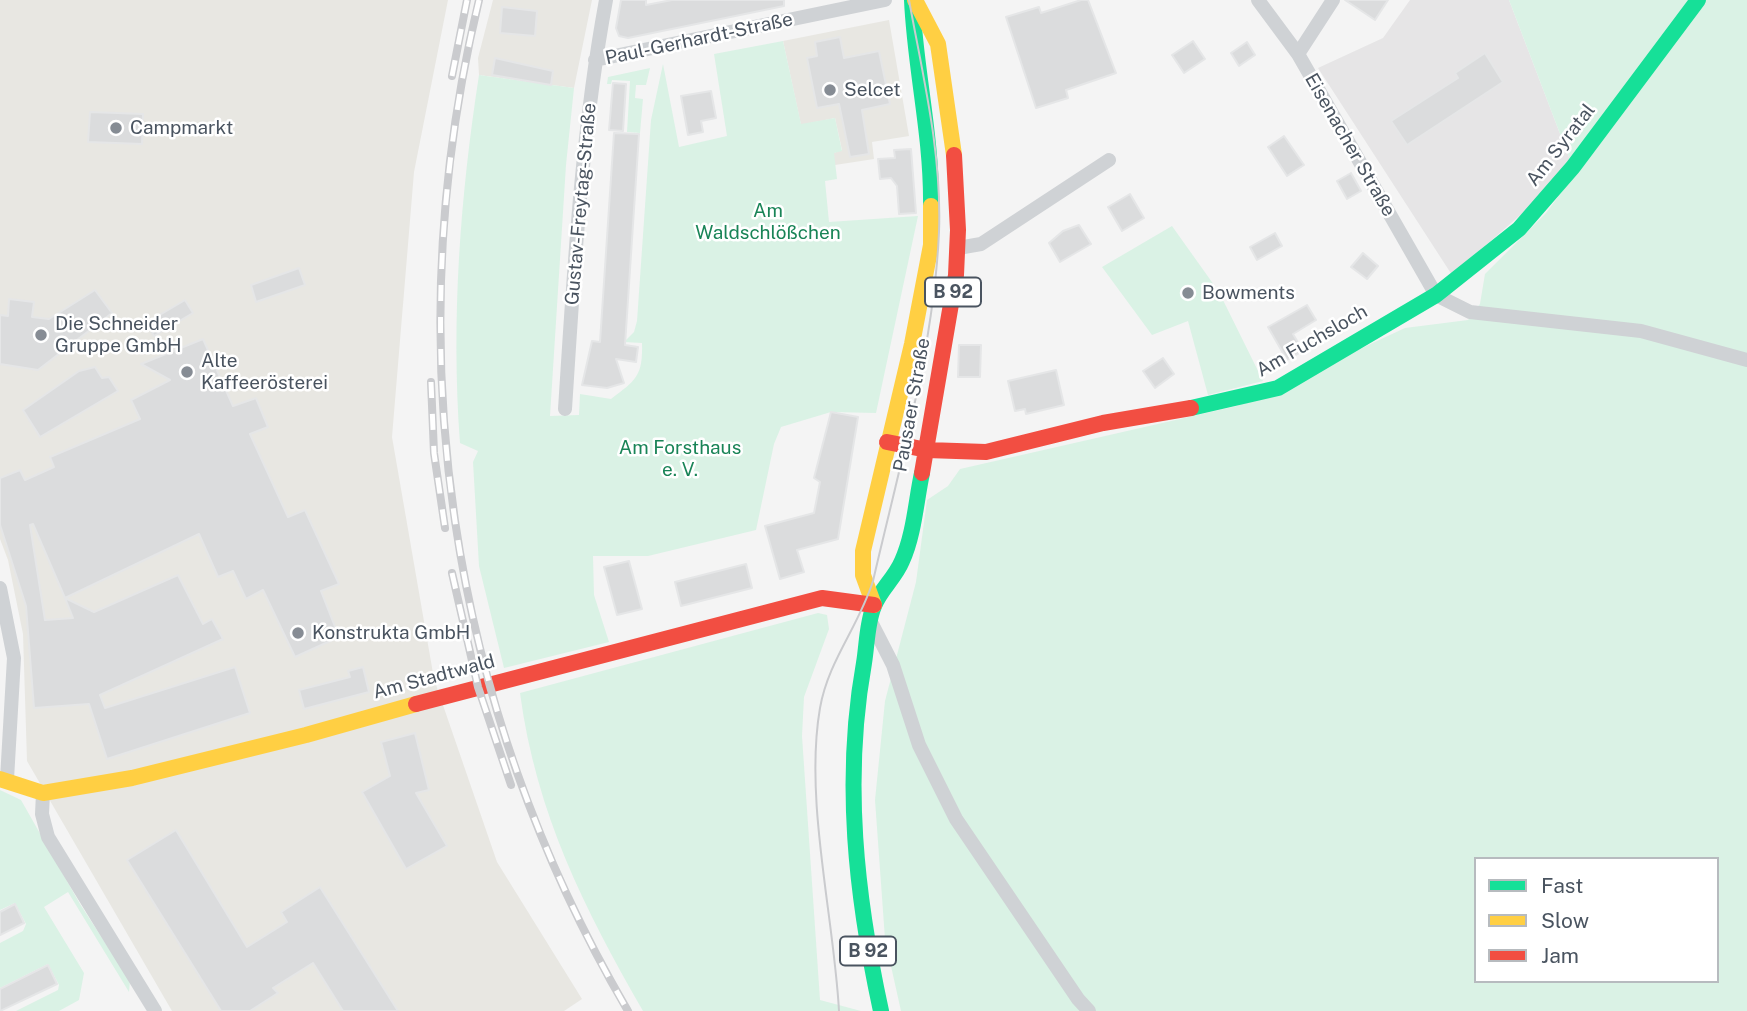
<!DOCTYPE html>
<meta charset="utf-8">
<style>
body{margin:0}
#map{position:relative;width:1747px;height:1011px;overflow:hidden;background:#f4f4f4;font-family:"Public Sans",sans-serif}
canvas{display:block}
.legend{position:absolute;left:1474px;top:857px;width:245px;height:126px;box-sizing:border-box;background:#fff;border:2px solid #b7bbbf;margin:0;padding:9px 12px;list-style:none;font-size:21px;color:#4a5460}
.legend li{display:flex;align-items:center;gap:14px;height:35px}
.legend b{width:35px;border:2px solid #b7bbbf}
</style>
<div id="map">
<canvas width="1747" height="1011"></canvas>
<ul class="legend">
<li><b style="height:9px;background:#16e098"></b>Fast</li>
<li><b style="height:9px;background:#ffcf43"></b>Slow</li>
<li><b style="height:9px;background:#f24e42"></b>Jam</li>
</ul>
</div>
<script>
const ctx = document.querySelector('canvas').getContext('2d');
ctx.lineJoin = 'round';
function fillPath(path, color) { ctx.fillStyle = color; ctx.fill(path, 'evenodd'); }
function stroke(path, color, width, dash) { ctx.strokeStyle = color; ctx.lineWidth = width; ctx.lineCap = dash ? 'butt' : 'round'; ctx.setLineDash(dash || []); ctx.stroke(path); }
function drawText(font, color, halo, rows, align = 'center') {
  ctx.font = font + ' "Public Sans",sans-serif'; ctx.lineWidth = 5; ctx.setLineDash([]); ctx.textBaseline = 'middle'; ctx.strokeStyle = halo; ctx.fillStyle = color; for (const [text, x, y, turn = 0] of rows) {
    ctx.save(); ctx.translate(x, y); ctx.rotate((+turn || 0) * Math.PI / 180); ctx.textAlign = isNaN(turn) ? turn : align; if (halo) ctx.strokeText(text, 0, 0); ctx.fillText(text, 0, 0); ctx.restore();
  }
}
const commercial = new Path2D(`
 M0 0H448L414 172 392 437 434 679 497 862 582 999 564 1011H172L27 761 23 634 8 560 0 539Z
 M493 0H592L574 88 479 75 478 58Z
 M889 20 909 136 872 142 874 159 835 165 833 153 842 150 835 118 801 125 783 41Z`);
const education = new Path2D(`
 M1410 0H1509L1570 160 1534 203 1452 275 1318 68 1383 38Z`);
const green = new Path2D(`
 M1509 0H1747V1011H901L885 939 875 800 885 701 916 582 927 500 948 486 960 469 1237 406 1405 328 1468 320 1480 304 1485 274 1546 213 1578 170 1570 160ZM1476 859H1717V981H1476Z
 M783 41 801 124 835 118 842 151 834 153 837 179 825 181 829 222 918 216 876 413 831 412 781 427 774 444 756 530 648 556H593L594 595 609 642 504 668 479 566 473 462 478 451 460 443C451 319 460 198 479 75L574 88 566 165 550 416 579 415 580 394 611 399C636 380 643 376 642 343L624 342 634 332 637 321 651 120 663 64 679 147 727 136 714 54Z
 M650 68 646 85H636L635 98 643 99 640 133 627 132 630 81 612 80 611 84H607L608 77Z
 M1172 226 1219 292 1263 381 1208 395 1188 321 1152 335 1102 267Z
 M818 613 827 615 829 629 804 697 802 736 820 1000 861 1011H643C584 908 536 813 520 693Z
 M0 790 21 800 80 904 130 981 129 992 68 892 44 907 84 973 79 1000 59 1011H16L58 990 59 985 48 964 0 988V943L23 931 26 924 15 903 0 910Z`);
const building = new Path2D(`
 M621 0H646V5L672 0H784V6L628 38 619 36 616 28Z
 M1081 0H1088L1116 73 1066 90 1068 98 1036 108 1006 17 1039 7 1041 13Z
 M1345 0H1388L1375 20Z
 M502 7 537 11 535 36 500 33Z
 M840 37 844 58 879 51 890 104 862 110 869 154 850 157 839 104 817 108 807 58 817 56 815 42Z
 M1193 41 1205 59 1184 73 1172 55Z
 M1247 42 1255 55 1239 66 1231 53Z
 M1485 53 1503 82 1407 145 1391 121 1458 78 1455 73Z
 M495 58 553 71 551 85 492 75Z
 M613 83 626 84 623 131 609 130Z
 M711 91 716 118 701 121 703 132 688 135 681 96Z
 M90 112 143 114 142 144 88 142Z
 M614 133 639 134 625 345 638 347 636 362 616 359 624 383 607 388 582 385 592 341 600 342Z
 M1284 136 1304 165 1287 176 1268 147Z
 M911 149 916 213 899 214 897 186 891 178 880 179 878 159 895 158 894 150Z
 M1351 173 1361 191 1347 199 1337 181Z
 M1130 194 1144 218 1122 231 1108 207Z
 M1079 225 1091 244 1060 262 1049 243 1063 231Z
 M1275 233 1282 246 1257 260 1250 247Z
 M1363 253 1378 266 1367 279 1351 267Z
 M299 268 305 285 256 302 251 285Z
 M95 290 112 313 38 370 0 364V315L8 316 9 299 34 302 32 317 49 319Z
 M185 300 193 313 154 336 146 323Z
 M1307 305 1316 320 1293 334 1303 351 1287 360 1268 327Z
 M203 339 233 406 256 398 268 427 250 434 288 517 305 510 339 584 321 591 339 637 295 657 263 590 246 599 233 571 218 577 199 534 65 598 33 524 30 525 45 620 73 618 65 598 94 612 178 575 203 624 212 619 223 639 100 695 105 708 235 667 250 713 107 759 89 704 34 708 26 606 0 525V478L20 470 25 480 54 467 50 457 140 419 131 400 170 380 141 364Z
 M959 345H981L980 377H958Z
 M1163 358 1174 374 1155 388 1143 371Z
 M95 367 102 378 109 377 118 391 40 437 23 410 79 371Z
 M1056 370 1064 405 1026 414 1025 409 1015 411 1008 381Z
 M831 412 858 417 838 539 797 550 804 572 780 579 765 526 814 513 820 482 814 478Z
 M629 561 642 609 617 615 604 567Z
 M746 564 752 588 681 606 675 582Z
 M363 667 369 692 304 709 299 690 350 677 348 671Z
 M415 733 429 790 416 793 447 846 406 869 362 792 390 776 381 742Z
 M176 830 247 947 287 922 281 912 320 887 398 1011H343L313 963 273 988 278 993 250 1011H221L127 860Z
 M15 904 24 923 0 935V912Z
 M48 965 57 984 0 1011V989Z`);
const street = new Path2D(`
 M1258 0 1298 54 1436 295 1470 312 1641 331 1747 360
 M1298 54 1333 0
 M595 60 885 0
 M958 248 981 244 1109 160
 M565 409C574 272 581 135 606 0
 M0 588 14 658 7 779
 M872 624 893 665 919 745 956 819 1078 999 1089 1011
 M43 793 42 814 48 837 155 1011`);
const fast = new Path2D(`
 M912 0C915 69 932 136 931 206
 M1191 408 1278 388 1436 295 1519 229 1573 167 1698 0
 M881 1011C856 896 843 780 864 663 867 645 867 622 874 606 880 590 895 578 902 561 914 535 916 501 922 473`);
const slow = new Path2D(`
 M915 0 938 44 954 155
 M874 605 863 575V551L912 344 931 245V206
 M0 779 43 793 132 778 306 735 416 704`);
const jam = new Path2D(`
 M887 442 927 450 986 452 1103 423 1191 408
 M922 473 956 275 958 230 954 155
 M416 704 822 598 874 605`);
const tram = new Path2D(`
 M839 1011C834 917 804 800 820 708 828 661 859 626 873 581 899 468 934 347 939 232 942 153 923 77 909 0`);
const rail = new Path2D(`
 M479 0C396 346 448 704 628 1011
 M452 76 467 0
 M431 382 434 453 445 528
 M452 573 478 687 511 785`);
const markers = [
 [830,90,7,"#868c94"],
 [116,128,7,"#868c94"],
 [1188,293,7,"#868c94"],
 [41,335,7,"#868c94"],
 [187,372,7,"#868c94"],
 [298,633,7,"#868c94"]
];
const shields = [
 [953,292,56],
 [868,951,56]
];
const shieldNames = [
 ["B 92",953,292],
 ["B 92",868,951]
];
const streetNames = [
 ["Paul-Gerhardt-Straße",699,39,-12],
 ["Eisenacher Straße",1350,145,60],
 ["Am Syratal",1561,145,-52],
 ["Gustav-Freytag-Straße",581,204,-85],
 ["Am Fuchsloch",1312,341,-30],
 ["Pausaer Straße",912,405,-80],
 ["Am Stadtwald",434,677,-15]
];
const poiNames = [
 ["Selcet",844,90],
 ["Campmarkt",130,128],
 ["Bowments",1202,293],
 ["Die Schneider",55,324],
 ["Gruppe GmbH",55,346],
 ["Alte",201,361],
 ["Kaffeerösterei",201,383],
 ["Konstrukta GmbH",312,633]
];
const parkNames = [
 ["Am",768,211],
 ["Waldschlößchen",768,233],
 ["Am Forsthaus",680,448],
 ["e. V.",680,470]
];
fillPath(commercial, '#e8e7e2');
fillPath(education, '#e6e5e6');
fillPath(green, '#daf2e5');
fillPath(building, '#dbdcdd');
stroke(building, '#e5e6e7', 2);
stroke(street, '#cfd2d5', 14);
stroke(fast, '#16e098', 16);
stroke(slow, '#ffcf43', 16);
stroke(jam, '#f24e42', 16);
stroke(tram, '#cacbce', 2);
stroke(rail, '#cacbce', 8);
stroke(rail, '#fff', 5, [16]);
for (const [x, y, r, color] of markers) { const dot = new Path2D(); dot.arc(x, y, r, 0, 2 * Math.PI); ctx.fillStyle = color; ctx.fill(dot); stroke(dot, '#fff', 2.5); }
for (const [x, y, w] of shields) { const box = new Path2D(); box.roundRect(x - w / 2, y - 14.5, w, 29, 5); ctx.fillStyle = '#fff'; ctx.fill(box); stroke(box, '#4a5460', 2); }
drawText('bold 18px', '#4a5460', null, shieldNames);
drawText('19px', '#4a5460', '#fff', streetNames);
drawText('19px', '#4a5460', '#fff', poiNames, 'left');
drawText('19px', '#198457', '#fff', parkNames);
</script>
